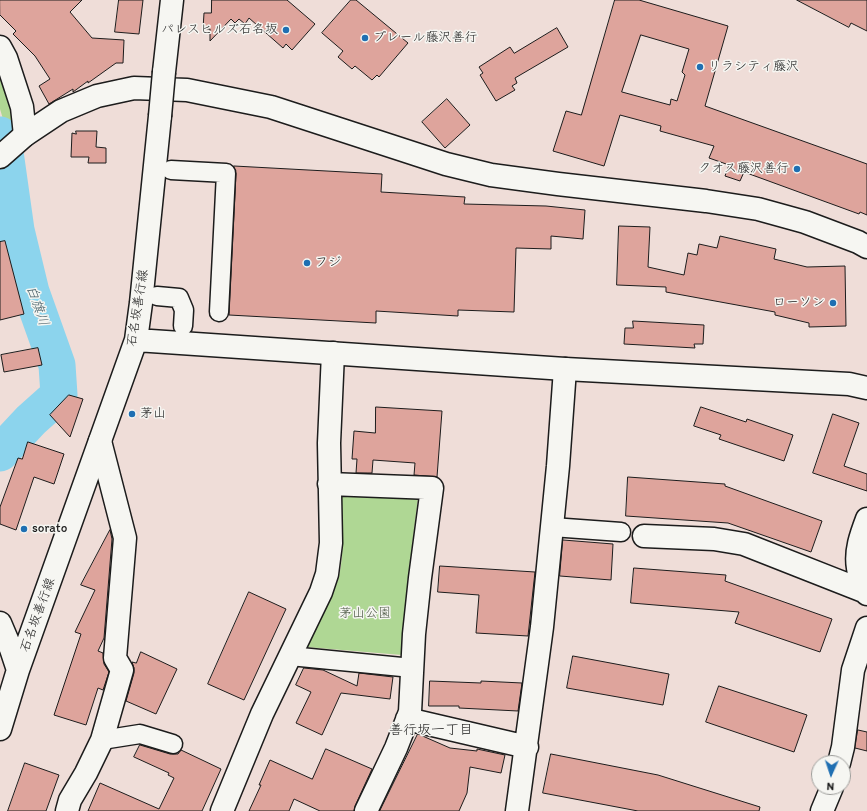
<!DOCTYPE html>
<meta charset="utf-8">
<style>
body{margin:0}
#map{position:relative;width:867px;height:811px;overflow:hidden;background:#efddd8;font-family:Itim,sans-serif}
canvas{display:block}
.north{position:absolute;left:811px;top:755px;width:40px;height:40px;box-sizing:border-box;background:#f6f6f2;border:1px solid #9f9f9c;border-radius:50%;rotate:183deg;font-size:11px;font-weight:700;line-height:16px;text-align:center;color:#1c1c1c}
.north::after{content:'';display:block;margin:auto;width:14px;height:18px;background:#1f6fb2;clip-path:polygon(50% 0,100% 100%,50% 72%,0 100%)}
</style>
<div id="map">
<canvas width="867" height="811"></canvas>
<div class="north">N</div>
</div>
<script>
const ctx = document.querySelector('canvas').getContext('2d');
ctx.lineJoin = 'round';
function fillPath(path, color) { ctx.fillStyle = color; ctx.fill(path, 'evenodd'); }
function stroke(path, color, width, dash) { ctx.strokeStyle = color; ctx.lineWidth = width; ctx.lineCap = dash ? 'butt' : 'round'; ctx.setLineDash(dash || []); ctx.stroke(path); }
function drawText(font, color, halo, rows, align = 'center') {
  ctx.font = font + ' Itim,"Klee One",sans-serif'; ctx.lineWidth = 3; ctx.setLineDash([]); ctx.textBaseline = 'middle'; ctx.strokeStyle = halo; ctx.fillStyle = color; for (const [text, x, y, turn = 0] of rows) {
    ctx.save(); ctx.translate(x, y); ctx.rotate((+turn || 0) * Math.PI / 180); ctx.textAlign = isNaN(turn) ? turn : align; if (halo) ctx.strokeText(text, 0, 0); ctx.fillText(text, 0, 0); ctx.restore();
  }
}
const green = new Path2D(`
 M0 74 14 115 13 124 6 129 0 109Z
 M341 496 418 498 408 578 402 655 306 647C317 625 332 600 339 576 345 551 342 522 341 496Z`);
const river = new Path2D(`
 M0 135 5 152 16 230 23 259 31 292 57 365 59 395 31 420 0 453`);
const building = new Path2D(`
 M0 0H82L70 12 92 38 124 40 123 63H116L88 83V81L73 92V89L49 104 39 86 50 79 35 56 13 34 16 31 0 15Z
 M119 0H143L139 34 115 32Z
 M212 0H287L315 24 292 50 286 44 283 48 249 18 245 24 239 19 235 23 231 19 210 41V29H203L204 13H211Z
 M351 0H356L408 43 379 77 377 75 372 80 355 66 352 69 338 57 343 51 322 33Z
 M615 0H639L728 26 705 106 867 164V215L860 212 859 214 744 172 740 181 725 176 729 165 709 158 714 146 660 131 661 126 620 115 604 166 553 151 566 111 581 115ZM641 35 689 49 682 72 685 75 677 101 671 99 670 105 622 92Z
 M797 0H867V31L851 23 849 27Z
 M557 28 568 47 515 78 517 83 512 86 515 90 496 101 480 75 483 73 479 67 510 47 514 53Z
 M447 99 470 125 445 148 422 122Z
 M76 131H97L96 147 106 148V163H88L89 157H71L72 133 76 134Z
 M234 166 382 174 381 192 465 197 464 204 546 206 585 210 583 239 551 236V249L516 248 514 312 458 310V316L376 311V323L229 315 236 174Z
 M619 226 650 227 648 267 684 275 688 253 697 255 699 244 717 248 720 236 776 249 774 259 807 267 845 266 846 326 809 327V323L775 315V312L666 292V287L617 285Z
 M5 241 24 314 0 320V242Z
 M633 321 704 325 703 344H694L695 348 624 344 625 328H633Z
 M38 348 42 365 4 372 1 355Z
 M69 395 83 399 70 437 50 415Z
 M376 407 442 411 437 477 414 475 415 463 373 460 372 473H356L357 459H352L354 431 375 433Z
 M701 407 746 422 747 419 793 435 784 461 719 439 721 435 694 426Z
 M833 414 859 423 844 466 867 474V491L813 473Z
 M28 442 64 454 54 484 34 477 16 530 0 524V507L18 458 22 459Z
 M628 477 725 484V486L822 521 811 552 728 523 626 516Z
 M110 530 112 539 104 638 98 651 103 653 104 664 109 672 103 690 98 688 86 725 54 715 81 634 75 632 95 590 81 585Z
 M563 540 613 544 611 580 560 576Z
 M440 566 535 572 528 636 476 633 479 595 438 592Z
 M634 568 726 575 725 581 832 619 820 652 735 623 739 612 631 603Z
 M249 592 286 609 244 700 208 684Z
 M141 652 177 669 156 714 126 701 134 673V668L132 662 136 663Z
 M573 656 669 674 663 705 567 688Z
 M304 668 323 670 357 686 359 673 393 677 390 699 341 693 322 735 296 723 311 692 296 685Z
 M430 681 481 683V681L522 683 518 711 459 708V706H429Z
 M719 686 807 715 794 752 706 722Z
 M858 730 867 732V751L855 748Z
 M418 734 450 748 477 751V749L505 755 501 773 470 767 467 793 459 811H380Z
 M140 745 170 754H178L181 750 221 769 202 811H88L100 783 159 809 174 778 168 775 169 773 134 757Z
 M326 749 372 769 355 806 354 811H320L294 799 289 811H249L261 785H259L270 760 312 779Z
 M551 754 658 775 760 807 759 811H638L543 793Z
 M25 763 59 775 46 811H8Z`);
const pedestrian = new Path2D(`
 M171 170 226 173 219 312
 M157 296 179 298 184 310 183 326
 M552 527 621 532
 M290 656 412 668
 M102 740 140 734 173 744`);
const minor = new Path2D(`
 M0 47 6 58 22 107 25 135
 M329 484 432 488 420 578 414 634 410 712 396 748 366 811
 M867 519C861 535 855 551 858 568 859 577 864 586 867 594
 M644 536 714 539 744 544 866 592
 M407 719 527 747
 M839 763 843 747 853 670 867 628
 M67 811 70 800 86 773 102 740 122 670 115 658 125 538 100 441
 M222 811 262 714 321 592 327 574 331 543 329 443 333 353
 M517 811 542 627 558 466 565 369
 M822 811 832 787`);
const tertiary = new Path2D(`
 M164 72 172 0
 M0 157 25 135 61 111 97 96 134 88 187 90 271 107 446 164 491 175 558 184 706 201 758 209 805 222 858 242 867 247
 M136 340 565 369 849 384 867 388
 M0 623 11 649 18 670
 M0 729 18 670 136 340 141 303 160 116`);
const tertiaryBridge = new Path2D(`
 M160 116 164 72`);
const markers = [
 [286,30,4,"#1f6fb2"],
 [365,38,4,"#1f6fb2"],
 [700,67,4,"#1f6fb2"],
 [797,169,4,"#1f6fb2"],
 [307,263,4,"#1f6fb2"],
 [833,303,4,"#1f6fb2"],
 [132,414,4,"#1f6fb2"],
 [24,529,4,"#1f6fb2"]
];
const poiNames = [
 ["パレスヒルズ石名坂",278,30,"right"],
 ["プレール藤沢善行",373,38],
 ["リラシティ藤沢",708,67],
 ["クオス藤沢善行",789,169,"right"],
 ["フジ",315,263],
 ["ローソン",825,303,"right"],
 ["茅山",140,414],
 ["sorato",32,529]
];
const streetNames = [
 ["石名坂善行線",138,308,-81],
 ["石名坂善行線",38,615,-70]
];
const parkNames = [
 ["茅山公園",365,614]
];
const waterNames = [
 ["白旗川",37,306,71]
];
const neighbourhoodNames = [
 ["善行坂一丁目",431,730]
];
fillPath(green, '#afd794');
stroke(river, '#8cd4ed', 37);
fillPath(building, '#dea49c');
stroke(building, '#1c1c1c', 1);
stroke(pedestrian, '#1c1c1c', 21);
stroke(minor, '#1c1c1c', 25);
stroke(tertiary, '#1c1c1c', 25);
stroke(pedestrian, '#f6f6f2', 18);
stroke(minor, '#f6f6f2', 22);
stroke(tertiary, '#f6f6f2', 22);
stroke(tertiaryBridge, '#1c1c1c', 25, []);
stroke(tertiaryBridge, '#f6f6f2', 22);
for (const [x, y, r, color] of markers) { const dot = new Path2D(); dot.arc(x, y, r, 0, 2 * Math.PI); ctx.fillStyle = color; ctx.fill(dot); stroke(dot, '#f6f6f2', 1.5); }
drawText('13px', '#1c1c1c', '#f6f6f2', poiNames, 'left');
drawText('13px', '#1c1c1c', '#f6f6f2', streetNames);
drawText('13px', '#485440', '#f6f6f2', parkNames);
drawText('italic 14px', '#435c65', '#f6f6f2', waterNames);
drawText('14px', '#1c1c1c', '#f6f6f2', neighbourhoodNames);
</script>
